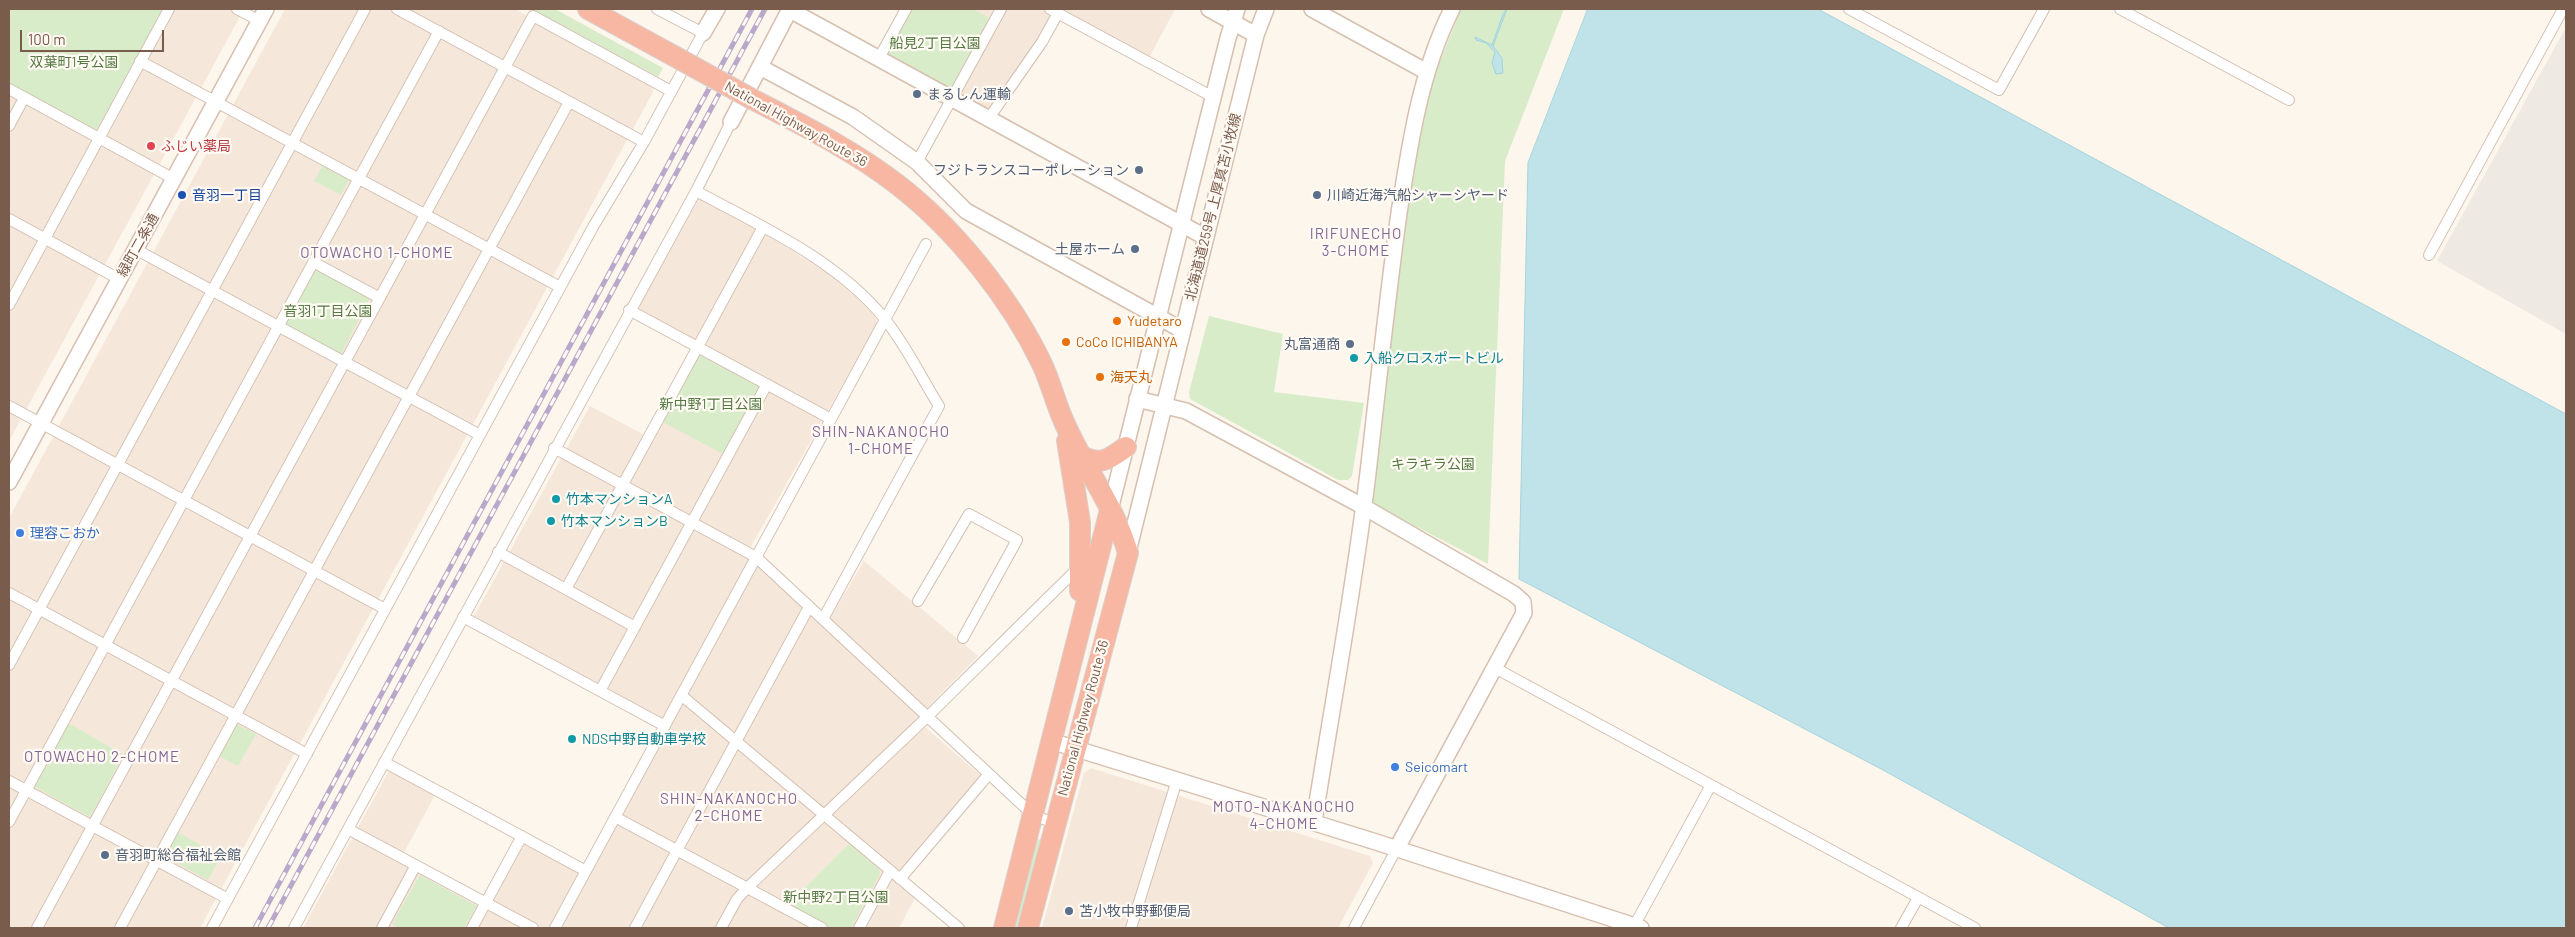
<!DOCTYPE html>
<meta charset="utf-8">
<style>
body{margin:0}
#map{position:relative;width:2575px;height:937px;overflow:hidden;background:#fdf6ec;font-family:Barlow,sans-serif}
canvas{display:block}
.frame{position:absolute;inset:0;border:10px solid #7a5c4d;pointer-events:none}
.scale{position:absolute;left:20px;top:30px;width:144px;height:22px;box-sizing:border-box;border:2px solid #7a5c4d;border-top:0;padding-left:6px;font-size:15px;line-height:18px;white-space:nowrap;color:#7a5c4d;-webkit-text-stroke:4px #fffaf3;paint-order:stroke}
</style>
<div id="map">
<canvas width="2575" height="937"></canvas>
<div class="frame"></div>
<div class="scale">100 m</div>
</div>
<script>
const ctx = document.querySelector('canvas').getContext('2d');
ctx.lineJoin = 'round';
function fillPath(path, color) { ctx.fillStyle = color; ctx.fill(path, 'evenodd'); }
function stroke(path, color, width, dash) { ctx.strokeStyle = color; ctx.lineWidth = width; ctx.lineCap = dash ? 'butt' : 'round'; ctx.setLineDash(dash || []); ctx.stroke(path); }
function drawText(font, color, halo, rows, align = 'center') {
  ctx.font = font + ' Barlow,"Noto Sans JP",sans-serif'; ctx.lineWidth = 4.5; ctx.setLineDash([]); ctx.textBaseline = 'middle'; ctx.strokeStyle = halo; ctx.fillStyle = color; for (const [text, x, y, turn = 0] of rows) {
    ctx.save(); ctx.translate(x, y); ctx.rotate((+turn || 0) * Math.PI / 180); ctx.textAlign = isNaN(turn) ? turn : align; if (halo) ctx.strokeText(text, 0, 0); ctx.fillText(text, 0, 0); ctx.restore();
  }
}
const residential = new Path2D(`
 M9 9H244L9 441Z
 M285 9H515L652 84 653 92 200 928H9V518Z
 M910 9H1175L1149 58 1058 9 1045 35 987 113 887 59Z
 M699 199 765 234 829 274 858 299 875 317 877 324 745 557 761 567 824 628 864 561 978 656 916 719 982 777 896 881 915 898 899 928H303L390 769 436 793 399 862 487 911 524 840 588 875 670 722 474 616 590 406 654 440 704 344 636 307Z
 M1091 768 1370 856 1373 863 1338 928H1042L1084 773Z`);
const industrial = new Path2D(`
 M2566 27V334L2437 261Z`);
const green = new Path2D(`
 M9 9H163L95 133 9 86Z
 M531 9H555L663 68 658 77Z
 M911 9H973L990 18 950 89 885 56Z
 M1461 9H1564L1505 161 1488 564 1375 505 1370 494 1413 166 1434 77Z
 M323 165 349 180 341 195 314 181Z
 M314 269 370 298 341 354 285 324Z
 M1209 316 1283 334 1274 392 1364 403 1352 476 1348 480H1338L1190 399 1189 392Z
 M700 354 760 386 723 454 663 422Z
 M68 723 124 755 90 817 33 786Z
 M236 724 256 734 238 766 219 756Z
 M177 832 221 856 208 880 164 856Z
 M1038 839 1041 840 1018 928H1012L1028 865Z
 M849 844 878 868 880 874 851 928H831L787 906Z
 M420 875 477 906 464 928H399L392 924Z`);
const water = new Path2D(`
 M1507 9 1493 46 1502 58 1503 73 1496 74 1492 63 1495 52 1486 43 1476 40 1475 37 1492 45 1503 14Z
 M1588 9H1818L2566 414V928H2169L1883 770 1519 579 1528 163Z`);
const street = new Path2D(`
 M237 9 260 21
 M397 9 644 142
 M1050 9 1213 97
 M1849 9 1999 90 2044 9
 M2120 9 2289 100
 M879 58 906 9
 M140 61 560 287
 M9 89 174 179
 M989 118 1042 42 1058 13
 M9 126 24 98
 M917 162 1001 9
 M696 191C761 226 837 260 884 318 906 345 921 377 939 406L823 619
 M9 219 119 279
 M135 249 480 435
 M2429 255 2563 9
 M313 262 380 298
 M9 305 169 9
 M629 310 831 419
 M9 406 385 609
 M554 448 756 557 1032 814 1055 824
 M498 552 635 627
 M566 589 763 227
 M9 593 307 754
 M918 601 969 514 1017 540 963 638
 M463 617 665 726
 M9 665 365 9
 M1495 668 1975 928
 M600 691 767 384
 M681 695 959 928
 M384 762 586 871
 M9 781 228 899
 M615 817 822 928
 M9 822 439 31
 M348 829 533 928
 M900 879 989 774
 M37 928 533 16 671 91
 M120 928 569 102
 M212 928 593 227 644 142 703 33 657 9
 M294 928 696 191 731 122
 M382 928 416 865
 M472 928 522 836
 M555 928 926 244
 M635 928 809 607
 M721 928 737 899 747 888 927 717 1078 568
 M859 928 890 871
 M1131 928 1177 780
 M1354 928 1397 848
 M1633 928 1711 785
 M1901 928 1918 898`);
const secondary = new Path2D(`
 M1209 9 1256 35
 M1312 9 1427 72
 M790 10 1205 237
 M703 33 717 9
 M760 67 853 117 917 162 966 211 1182 330
 M731 122 790 9
 M1137 399 1186 411 1364 507 1514 594 1523 602 1524 613 1397 848
 M9 482 266 9
 M1110 510 1228 38 1237 9
 M1128 552 1256 35 1266 9
 M1051 741 1376 842 1641 928
 M1314 822C1332 706 1354 590 1368 473 1378 386 1387 300 1399 213 1410 143 1420 73 1452 9`);
const highway = new Path2D(`
 M588 9 674 56
 M752 99C802 125 853 150 898 185 955 229 1011 299 1042 364 1051 383 1056 405 1065 424 1084 467 1115 507 1128 553L1028 928
 M1067 441 1080 522V591
 M1081 456C1102 466 1109 459 1126 447
 M1004 928 1110 510`);
const rail = new Path2D(`
 M255 928 752 9
 M268 928 765 9`);
const highwayBridge = new Path2D(`
 M674 56 752 99`);
const markers = [
 [917,94,5,"#5c6f8a"],
 [151,146,5,"#e0444e"],
 [1139,170,5,"#5c6f8a"],
 [182,195,5,"#1a4fb4"],
 [1317,195,5,"#5c6f8a"],
 [1135,249,5,"#5c6f8a"],
 [1117,321,5,"#e8710a"],
 [1066,342,5,"#e8710a"],
 [1350,344,5,"#5c6f8a"],
 [1354,358,5,"#0f9aa8"],
 [1100,377,5,"#e8710a"],
 [556,499,5,"#0f9aa8"],
 [551,521,5,"#0f9aa8"],
 [20,533,5,"#3f7fe0"],
 [572,739,5,"#0f9aa8"],
 [1395,767,5,"#3f7fe0"],
 [105,855,5,"#5c6f8a"],
 [1069,911,5,"#5c6f8a"]
];
const parkNames = [
 ["船見2丁目公園",935,43],
 ["双葉町1号公園",74,62],
 ["音羽1丁目公園",328,311],
 ["新中野1丁目公園",711,404],
 ["キラキラ公園",1433,464],
 ["新中野2丁目公園",836,897]
];
const serviceNames = [
 ["まるしん運輸",927,94],
 ["フジトランスコーポレーション",1129,170,"right"],
 ["川崎近海汽船シャーシヤード",1327,195],
 ["土屋ホーム",1125,249,"right"],
 ["丸富通商",1340,344,"right"],
 ["音羽町総合福祉会館",115,855],
 ["苫小牧中野郵便局",1079,911]
];
const streetNames = [
 ["National Highway Route 36",796,124,29],
 ["北海道道259号 上厚真苫小牧線",1213,207,-76],
 ["緑町二条通",138,245,-61],
 ["National Highway Route 36",1083,718,-75]
];
const healthNames = [
 ["ふじい薬局",161,146]
];
const transitNames = [
 ["音羽一丁目",192,195]
];
const foodNames = [
 ["Yudetaro",1127,321],
 ["CoCo ICHIBANYA",1076,342],
 ["海天丸",1110,377]
];
const cultureNames = [
 ["入船クロスポートビル",1364,358],
 ["竹本マンションA",566,499],
 ["竹本マンションB",561,521],
 ["NDS中野自動車学校",582,739]
];
const shopNames = [
 ["理容こおか",30,533],
 ["Seicomart",1405,767]
];
const neighbourhoodNames = [
 ["IRIFUNECHO",1356,234],
 ["3-CHOME",1356,251],
 ["OTOWACHO 1-CHOME",377,253],
 ["SHIN-NAKANOCHO",881,432],
 ["1-CHOME",881,449],
 ["OTOWACHO 2-CHOME",102,757],
 ["SHIN-NAKANOCHO",729,799],
 ["2-CHOME",729,816],
 ["MOTO-NAKANOCHO",1284,807],
 ["4-CHOME",1284,824]
];
fillPath(residential, '#f5e8da');
fillPath(industrial, '#efe9e4');
fillPath(green, '#d8ecc9');
fillPath(water, '#bfe3e8');
stroke(water, '#a5d3da', 1);
stroke(street, '#d1beb0', 12);
stroke(secondary, '#d6c0b0', 18);
stroke(highway, '#dad1cd', 22);
stroke(street, '#fff', 10);
stroke(secondary, '#fff', 15);
stroke(highway, '#f7b7a3', 20);
stroke(rail, '#b9a8c9', 5);
stroke(rail, '#fffaf3', 3, [9]);
stroke(highwayBridge, '#dad1cd', 22, []);
stroke(highwayBridge, '#f7b7a3', 20);
for (const [x, y, r, color] of markers) { const dot = new Path2D(); dot.arc(x, y, r, 0, 2 * Math.PI); ctx.fillStyle = color; ctx.fill(dot); stroke(dot, '#fffaf3', 2); }
drawText('14px', '#537a41', '#fffaf3', parkNames);
drawText('14px', '#4e5e75', '#fffaf3', serviceNames, 'left');
drawText('14px', '#7a5c4d', '#fffaf3', streetNames);
drawText('14px', '#be3a42', '#fffaf3', healthNames, 'left');
drawText('14px', '#164399', '#fffaf3', transitNames, 'left');
drawText('14px', '#c56008', '#fffaf3', foodNames, 'left');
drawText('14px', '#0d838f', '#fffaf3', cultureNames, 'left');
drawText('14px', '#366cbe', '#fffaf3', shopNames, 'left');
ctx.letterSpacing = '1px';
drawText('15px', '#846695', '#fffaf3', neighbourhoodNames);
ctx.letterSpacing = '0px';
</script>
